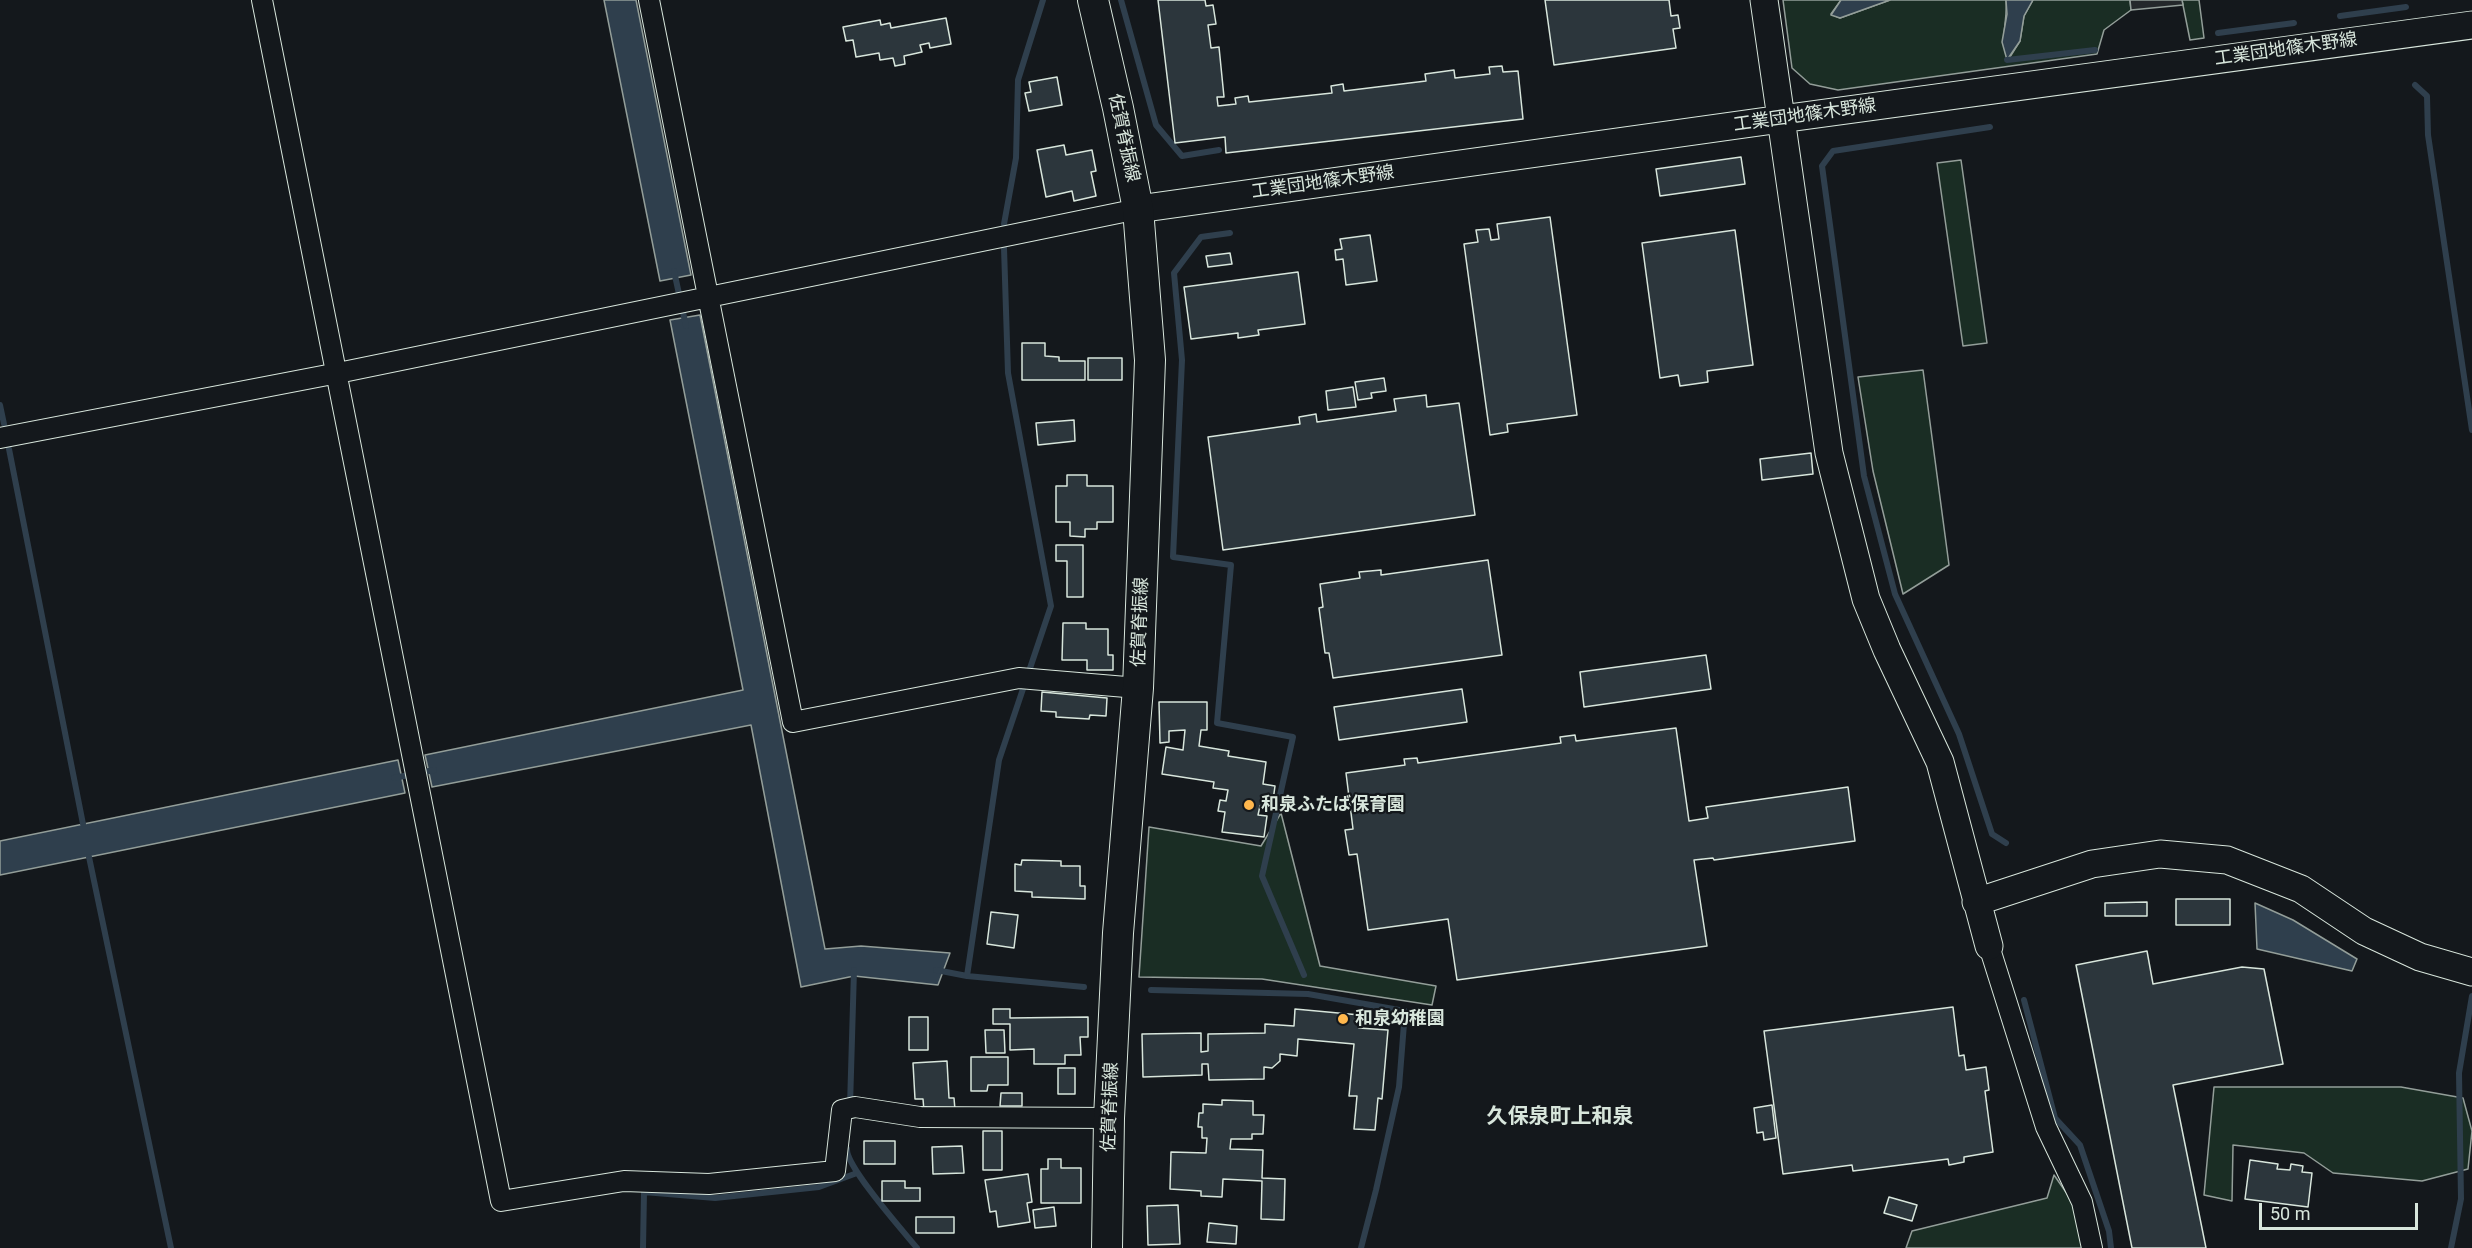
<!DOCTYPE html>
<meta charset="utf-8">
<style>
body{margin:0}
#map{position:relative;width:2472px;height:1248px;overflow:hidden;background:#14181c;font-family:Roboto,sans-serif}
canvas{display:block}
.scale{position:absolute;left:2259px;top:1203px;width:159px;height:27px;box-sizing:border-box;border:3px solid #d8e6dc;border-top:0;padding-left:8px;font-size:18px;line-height:21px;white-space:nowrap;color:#d8e6dc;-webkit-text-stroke:4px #14181c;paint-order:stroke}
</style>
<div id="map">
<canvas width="2472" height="1248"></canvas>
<div class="scale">50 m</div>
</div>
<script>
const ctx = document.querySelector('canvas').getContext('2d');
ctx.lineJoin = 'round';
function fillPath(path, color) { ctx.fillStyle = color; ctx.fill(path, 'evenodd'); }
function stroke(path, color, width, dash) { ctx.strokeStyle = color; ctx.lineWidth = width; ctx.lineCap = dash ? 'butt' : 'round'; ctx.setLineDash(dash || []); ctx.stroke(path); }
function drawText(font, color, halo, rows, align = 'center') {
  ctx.font = font + ' Roboto,"Noto Sans JP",sans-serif'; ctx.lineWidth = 4.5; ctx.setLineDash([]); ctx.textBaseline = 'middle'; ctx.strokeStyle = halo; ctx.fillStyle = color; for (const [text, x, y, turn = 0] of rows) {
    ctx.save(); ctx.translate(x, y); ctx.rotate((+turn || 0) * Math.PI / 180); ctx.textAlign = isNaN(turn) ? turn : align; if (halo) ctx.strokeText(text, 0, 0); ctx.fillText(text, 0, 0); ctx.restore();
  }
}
const green = new Path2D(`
 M1783 0H1841L1831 14 1840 18 1890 0H2006C2008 23 1999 37 2008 60L2020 41 2024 16 2033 0H2130L2131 10 2104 30 2097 54 1838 90 1810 84 1792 68Z
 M2182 0H2199L2204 38 2190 40Z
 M1961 160 1987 343 1963 346 1937 163Z
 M1923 370 1949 565 1903 594 1873 471 1858 377Z
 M1281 813 1320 966 1436 986 1432 1005 1262 979 1139 977 1149 827 1261 846Z
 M2214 1087H2401L2463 1098 2472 1131 2468 1169 2422 1181 2333 1173 2304 1153 2233 1145 2232 1201 2204 1195Z
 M2054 1175 2077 1208 2086 1248H1906L1912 1231 2047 1198Z`);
const parking = new Path2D(`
 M2130 0H2182L2183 5 2131 10Z`);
const water = new Path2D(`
 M604 0H636L691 275 660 281Z
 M1841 0H1890L1840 18 1831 15Z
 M2006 0H2033L2024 16 2020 41 2007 60 2002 42 2007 14Z
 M700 315 825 949 861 946 950 953 938 985 854 976 801 987 751 725 432 787 425 755 743 690 670 320Z
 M398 760 405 793 0 875V841Z
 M2255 903 2293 920 2357 959 2352 971 2257 949Z`);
const stream = new Path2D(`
 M1121 0 1156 125 1182 156 1219 150
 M2340 16 2406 7
 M2218 33 2294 23
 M2007 60 2095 50
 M2415 85 2427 96 2428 135 2472 430
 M1990 127 1833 151 1822 166 1864 476 1895 594 1959 734 1992 834 2006 843
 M1004 224 1016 158 1018 80 1043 0
 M1230 233 1201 237 1174 273 1182 360 1173 557 1231 565 1217 723 1293 737 1262 876 1304 975
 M674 271 686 326
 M0 405 4 424
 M9 449 83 824
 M394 778 434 770
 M89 857 171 1248
 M936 970 967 976 1084 987
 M967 976 999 760 1051 606 1008 373 1004 248
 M1151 990 1308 994 1405 1011 1399 1087 1376 1190 1361 1248
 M2024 1000 2055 1118 2080 1145 2109 1231 2111 1248
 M850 1106 854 970
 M847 1149C846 1167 903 1231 917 1248
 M643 1248 644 1192 715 1198 819 1187 857 1173
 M2451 1248 2461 1199 2459 1073 2472 996`);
const building = new Path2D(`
 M1158 0H1205L1206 6 1213 5 1216 24 1208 25 1211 48 1219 47 1224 97H1217L1218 106 1236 104 1235 98 1248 96 1249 102 1332 93 1331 86 1343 84 1344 91 1426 81 1425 74 1454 70 1455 78 1490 74 1489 67 1502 66 1503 72 1518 71 1523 119 1226 153 1225 137 1175 143Z
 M1545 0H1669L1671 16 1678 15 1680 28 1673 29 1676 48 1554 65Z
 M946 18 951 44 930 48 929 43 920 45 922 52 904 56 905 64 895 66 893 58 880 60 879 53 856 57 853 40 846 41 843 27 880 20 881 25 890 23 891 28Z
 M1057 77 1062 105 1029 111 1025 93 1031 92 1029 82Z
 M1064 145 1066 155 1092 150 1096 171 1091 172 1096 196 1074 201 1072 191 1046 197 1037 150Z
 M1741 157 1745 184 1660 196 1656 169Z
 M1550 217 1577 415 1507 424 1508 432 1490 435 1464 244 1478 242 1476 230 1489 229 1491 240 1499 239 1497 224Z
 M1735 230 1753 365 1707 371 1708 382 1680 386 1678 375 1660 378 1642 243Z
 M1370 235 1377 281 1346 285 1343 259 1336 260 1335 250 1342 249 1340 239Z
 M1230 253 1232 264 1208 267 1206 256Z
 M1298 272 1305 324 1258 330 1259 335 1238 338V333L1191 339 1184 287Z
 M1022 343H1045V356L1059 357V361H1085V380H1022Z
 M1088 358H1122V380H1088Z
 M1384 378 1386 391 1371 393 1372 398 1358 400 1355 382Z
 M1353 387 1356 407 1328 410 1326 391Z
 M1426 395 1427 407 1459 403 1475 515 1223 550 1208 437 1300 424 1299 417 1316 414 1317 422 1396 411 1394 399Z
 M1074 420 1075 441 1038 445 1036 423Z
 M1811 453 1813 474 1762 480 1760 459Z
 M1067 475H1087V486H1113V522H1097V529H1085V537L1070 536V522H1056V486H1067Z
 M1056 545H1083V597H1067V561H1056Z
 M1488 560 1502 655 1333 678 1329 653H1325L1319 608 1323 607 1320 584 1360 578 1359 572 1381 570V575Z
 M1063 623H1086V629H1108V655H1113V670H1087V660H1062Z
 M1706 655 1711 689 1584 707 1580 672Z
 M1462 689 1467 722 1339 740 1334 707Z
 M1042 692 1107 698 1106 716 1090 715 1089 719 1056 717V712L1041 711Z
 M1159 702H1207V730H1201L1199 746 1229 751 1228 756 1266 762 1263 784 1275 786 1272 808 1260 806 1258 815 1267 816 1264 837 1222 832 1225 812 1218 811 1220 800 1226 801 1228 790 1213 788 1214 782 1162 774 1166 747 1183 750 1185 730 1169 731V742L1160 743Z
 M1676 728 1689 821 1708 818 1706 807 1848 787 1855 841 1714 860 1713 858 1694 860 1707 946 1457 980 1448 919 1368 930 1357 854 1349 855 1345 830 1353 829 1346 773 1405 765 1404 759 1417 758 1418 763 1561 743 1560 737 1575 735 1576 741Z
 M1022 860 1061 861V866H1080V886H1085V899L1032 897V892L1015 891V864L1021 865Z
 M2176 899H2230V925H2176Z
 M2147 902V916H2105V903Z
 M991 912 1018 915 1014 948 987 944Z
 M2147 951 2153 984 2242 967 2264 969 2283 1064 2173 1085 2206 1248H2132L2076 965Z
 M1953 1007 1959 1056 1964 1055 1966 1070 1986 1067 1989 1090 1985 1091 1993 1152 1964 1157V1162L1949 1165 1948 1159 1853 1171 1852 1165 1783 1174 1764 1031Z
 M993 1009H1010V1018L1088 1017V1037H1080L1081 1055H1065V1064H1034V1049L1010 1050V1024H993Z
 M1295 1009 1360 1015 1359 1028 1388 1030 1382 1099 1378 1098 1375 1130 1354 1129 1357 1096H1349L1354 1044 1298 1039 1297 1056 1280 1054V1061L1272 1068 1264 1067V1079L1209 1080 1208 1064H1202V1075L1143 1077 1142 1034 1201 1033V1052L1208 1051V1034L1265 1033V1024L1294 1026Z
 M909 1017H928V1050H909Z
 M985 1030H1004L1005 1053H986Z
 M971 1057H1008V1085H988L987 1091H971Z
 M947 1061 949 1098H954L955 1110 924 1111 923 1099H915L913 1063Z
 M1058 1068H1075V1094H1058Z
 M1001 1093H1022V1106H1000Z
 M1222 1100 1253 1101V1115H1264L1263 1134H1252V1139H1231L1230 1149 1263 1150 1262 1178 1285 1179 1284 1220 1261 1219 1262 1181 1223 1179 1222 1197 1201 1196V1191L1170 1189 1171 1152 1206 1153 1207 1138H1202V1127H1198L1199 1113H1203V1104L1222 1105Z
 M1772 1105 1776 1138 1764 1140 1763 1132 1757 1133 1754 1108Z
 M983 1131H1002V1170H983Z
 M864 1141H895V1164H864Z
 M962 1146 964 1173 933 1174 932 1147Z
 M1048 1159H1061V1168H1081V1203H1041V1169H1048Z
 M2250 1160 2278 1164 2277 1169 2290 1170 2291 1164 2303 1166 2302 1172 2312 1173 2308 1207 2245 1199Z
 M1028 1174 1032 1202 1027 1203 1030 1222 998 1227 996 1211 990 1212 985 1180Z
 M882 1181H905V1188H920V1201H882Z
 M1889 1197 1917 1205 1912 1221 1884 1213Z
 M1178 1205 1180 1244 1148 1245 1147 1206Z
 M1054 1207 1056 1226 1035 1228 1033 1210Z
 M916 1217H954V1233H916Z
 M1209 1223 1237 1226 1236 1244 1207 1242Z`);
const street = new Path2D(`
 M262 0 501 1201 624 1181 709 1184 835 1171 842 1110 855 1107 920 1117 1109 1118
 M649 0 793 722 1019 678 1138 688
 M0 438 338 373 1138 209
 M1989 946 2046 1127 2082 1202 2092 1248`);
const secondary = new Path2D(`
 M1764 0 1829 453 1866 599 1887 650 1940 762 1989 946
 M1138 209 1781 119 2472 25
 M1976 902 2092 864 2160 854 2227 860 2301 889 2364 931 2420 957 2472 972`);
const primary = new Path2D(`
 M1093 0 1118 108 1138 209 1150 360 1138 688 1118 933 1109 1118 1107 1248`);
const markers = [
 [1249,805,6,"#ffb74d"],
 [1343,1019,6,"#ffb74d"]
];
const streetNames = [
 ["工業団地篠木野線",2286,50,-8],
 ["工業団地篠木野線",1805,116,-8],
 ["佐賀脊振線",1123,138,78],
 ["工業団地篠木野線",1323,183,-8],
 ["佐賀脊振線",1141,622,-88],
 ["佐賀脊振線",1111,1107,-88]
];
const poiNames = [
 ["和泉ふたば保育園",1261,805],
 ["和泉幼稚園",1355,1019]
];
const quarterNames = [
 ["久保泉町上和泉",1560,1118]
];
fillPath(green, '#1a2d24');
stroke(green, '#939e99', 1.5);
fillPath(parking, '#24282b');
stroke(parking, '#939e99', 1.5);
fillPath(water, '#2f3f4d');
stroke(water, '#939e99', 1.5);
stroke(stream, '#2f3f4d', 6);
fillPath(building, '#2c363c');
stroke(building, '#d8e6dc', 1.5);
stroke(street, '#d8e6dc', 22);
stroke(secondary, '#d8e6dc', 29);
stroke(primary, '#d8e6dc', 32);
stroke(street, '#14181c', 20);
stroke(secondary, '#14181c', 27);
stroke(primary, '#14181c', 30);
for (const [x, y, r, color] of markers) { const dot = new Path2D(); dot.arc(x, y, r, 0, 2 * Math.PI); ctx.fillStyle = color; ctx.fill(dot); stroke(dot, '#14181c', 2); }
drawText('18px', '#d8e6dc', '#14181c', streetNames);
drawText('bold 18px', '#d8e6dc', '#14181c', poiNames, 'left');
drawText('bold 21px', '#d8e6dc', '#14181c', quarterNames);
</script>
